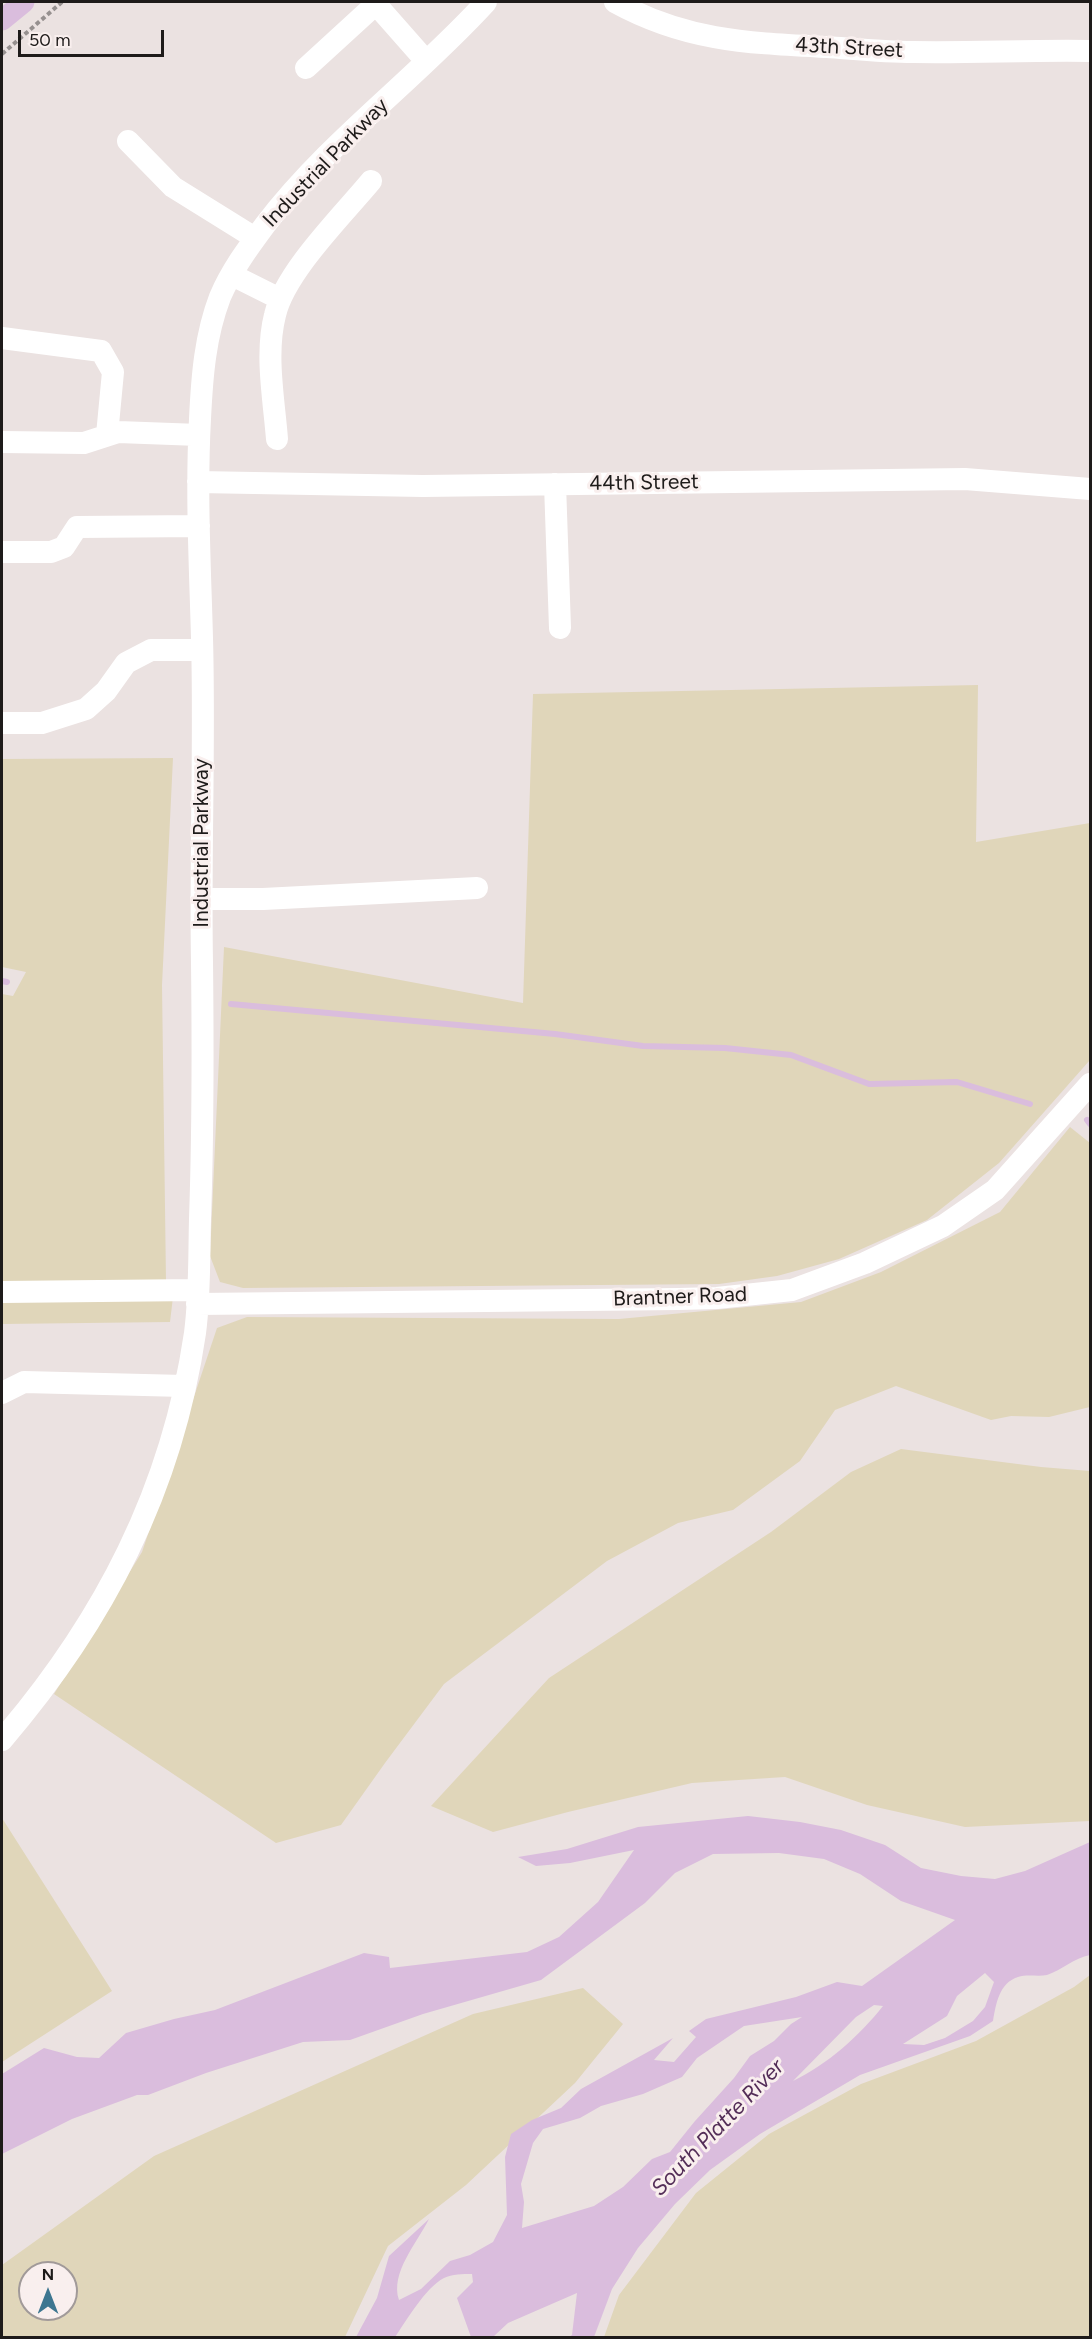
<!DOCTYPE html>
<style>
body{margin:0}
#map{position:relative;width:1092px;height:2339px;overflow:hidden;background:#ebe2e1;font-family:Figtree,sans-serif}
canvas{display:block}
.frame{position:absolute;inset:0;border:3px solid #1e1b1a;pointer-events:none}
.north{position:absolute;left:18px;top:2261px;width:60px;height:60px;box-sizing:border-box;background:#f9efee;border:2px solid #a19a99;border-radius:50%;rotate:0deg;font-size:16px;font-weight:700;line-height:24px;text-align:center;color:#1e1b1a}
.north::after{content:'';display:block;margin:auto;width:21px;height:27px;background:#3d7690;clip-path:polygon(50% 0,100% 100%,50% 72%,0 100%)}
.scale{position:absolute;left:18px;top:30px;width:146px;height:27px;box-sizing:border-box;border:3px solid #1e1b1a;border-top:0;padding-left:8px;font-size:18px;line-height:21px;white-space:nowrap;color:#1e1b1a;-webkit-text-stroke:4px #f9efee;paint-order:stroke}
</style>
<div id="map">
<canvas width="1092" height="2339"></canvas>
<div class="frame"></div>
<div class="north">N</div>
<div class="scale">50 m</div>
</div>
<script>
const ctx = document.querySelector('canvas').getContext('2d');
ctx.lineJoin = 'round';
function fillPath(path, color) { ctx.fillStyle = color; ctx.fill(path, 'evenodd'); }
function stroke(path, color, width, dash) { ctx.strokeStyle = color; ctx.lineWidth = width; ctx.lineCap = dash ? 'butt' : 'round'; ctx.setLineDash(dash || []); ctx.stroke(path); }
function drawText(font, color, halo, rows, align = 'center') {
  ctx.font = font + ' Figtree,sans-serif'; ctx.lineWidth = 6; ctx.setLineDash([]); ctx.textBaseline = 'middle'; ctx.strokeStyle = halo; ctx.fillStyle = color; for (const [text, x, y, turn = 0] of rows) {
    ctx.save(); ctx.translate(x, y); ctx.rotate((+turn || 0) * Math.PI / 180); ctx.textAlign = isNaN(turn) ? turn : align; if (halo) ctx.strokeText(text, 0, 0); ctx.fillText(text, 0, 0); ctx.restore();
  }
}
const green = new Path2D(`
 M978 685 976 842 1090 823V1060L999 1163 927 1220 839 1259 777 1276 719 1284 243 1288 220 1282 210 1256 224 947 523 1003 533 694Z
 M173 758 162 985 166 1281 2 1284V994L13 996 26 972 2 967V759Z
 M1070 1127 1090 1143V1407L1049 1417 1011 1416 991 1420 896 1386 835 1410 800 1461 733 1510 678 1523 607 1561 444 1684 385 1763 341 1825 276 1843 54 1694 142 1552 217 1328 247 1317 619 1319 801 1302 881 1272 1000 1212Z
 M173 1297 170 1322 2 1324V1300Z
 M901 1449 1041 1467 1090 1471V1821L965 1827 867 1805 785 1777 692 1783 568 1812 493 1832 431 1806 549 1678 771 1532 851 1472Z
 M2 1818 112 1991 2 2062Z
 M1090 1975V2337H604L619 2295 696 2193 769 2134 861 2084 976 2041 1074 1987Z
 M583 1988 623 2024 575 2083 466 2185 388 2246 345 2337H2V2265L154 2156 473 2014ZM30 2273H66V2309H30Z`);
const water = new Path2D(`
 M748 1816 800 1822 841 1830 885 1845 921 1868 961 1876 995 1879 1025 1871 1090 1842V1955C1074 1958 1062 1970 1047 1975 1038 1977 1027 1974 1018 1977 999 1983 996 2004 993 2021L970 2036 860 2075 760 2134 710 2170 675 2204 638 2248 612 2289 594 2337H569L572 2335 577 2293 508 2323 493 2337H471L457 2298 473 2282 472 2274C463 2274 452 2274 444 2278 425 2288 407 2320 395 2337H356L377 2298 389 2256 429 2219C417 2243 390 2273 399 2300L421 2289 450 2261 470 2255 493 2242 507 2215 505 2157 511 2134 532 2120 561 2108 581 2089 673 2038 654 2060 674 2062 696 2037 689 2031 706 2019 796 1997 837 1982 862 1986 955 1920 901 1901 860 1874 824 1859 779 1853 713 1854 675 1873 645 1903 541 1980 423 2014 350 2040 303 2042 206 2073 148 2095H137L72 2119 2 2154V2074L44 2048 77 2057 99 2058 126 2033 174 2019 215 2010 364 1953 389 1957 390 1968 527 1952 559 1937 598 1902 634 1850 570 1863 536 1866 518 1857 567 1849 638 1827ZM985 1973 994 1982 985 2007 973 2021 945 2038 924 2045 903 2044 947 2016 957 1996ZM874 2005 883 2006C860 2035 827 2065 793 2081L856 2017ZM802 2017 791 2024 774 2041 750 2056 734 2078 695 2121 670 2152 652 2159 623 2187 594 2206 522 2228 524 2202 521 2184 533 2143 543 2129 580 2118 601 2106 643 2094 682 2077 697 2058 744 2026Z`);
const stream = new Path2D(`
 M2 981 7 982
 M231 1004 555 1034 643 1046 725 1048 791 1055 869 1084 957 1082 1030 1104
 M1087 1120 1090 1124`);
const canal = new Path2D(`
 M2 20 24 2`);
const path = new Path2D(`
 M2 54 62 2`);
const minor = new Path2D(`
 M374 2 426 61
 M615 2C686 41 748 43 827 47 855 49 884 52 913 52 972 53 1031 50 1090 51
 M306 68 376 4
 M128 141 173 187 255 238
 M232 275 280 299
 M2 338 101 351 113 372 107 435
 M277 439C274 400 265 354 275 315 285 272 342 216 371 181
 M2 442 84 443 118 432 199 435
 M198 482 423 486 965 479 1090 489
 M555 484 560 628
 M2 552H51L64 547 77 527 199 526
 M2 723H42L86 709 106 691 126 663 151 650H202
 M201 899H263L477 888
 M2 1292 198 1290
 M197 1304 679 1299 717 1298 792 1290 865 1263 943 1226 995 1190 1090 1084
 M2 1393 24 1382 184 1386
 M2 1740C104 1621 172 1490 195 1333 200 1295 199 1257 200 1219 203 1133 203 1048 202 962 200 854 205 746 202 638 200 565 196 492 200 419 202 377 205 336 220 297 231 271 248 248 265 225 329 141 416 79 486 2`);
const streetNames = [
 ["43th Street",849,48,3],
 ["Industrial Parkway",326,163,-46],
 ["44th Street",644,483,-1],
 ["Industrial Parkway",202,843,-90],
 ["Brantner Road",680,1297,-2]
];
const waterNames = [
 ["South Platte River",718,2128,-46]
];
fillPath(green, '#e0d6ba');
fillPath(water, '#dabddd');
stroke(stream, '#dabddd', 6);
stroke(canal, '#dabddd', 21);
stroke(path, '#96908f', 4, [4.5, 3]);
stroke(minor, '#fff', 22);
drawText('21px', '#1e1b1a', '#f9efee', streetNames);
drawText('italic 22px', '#542e58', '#f9efee', waterNames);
</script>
